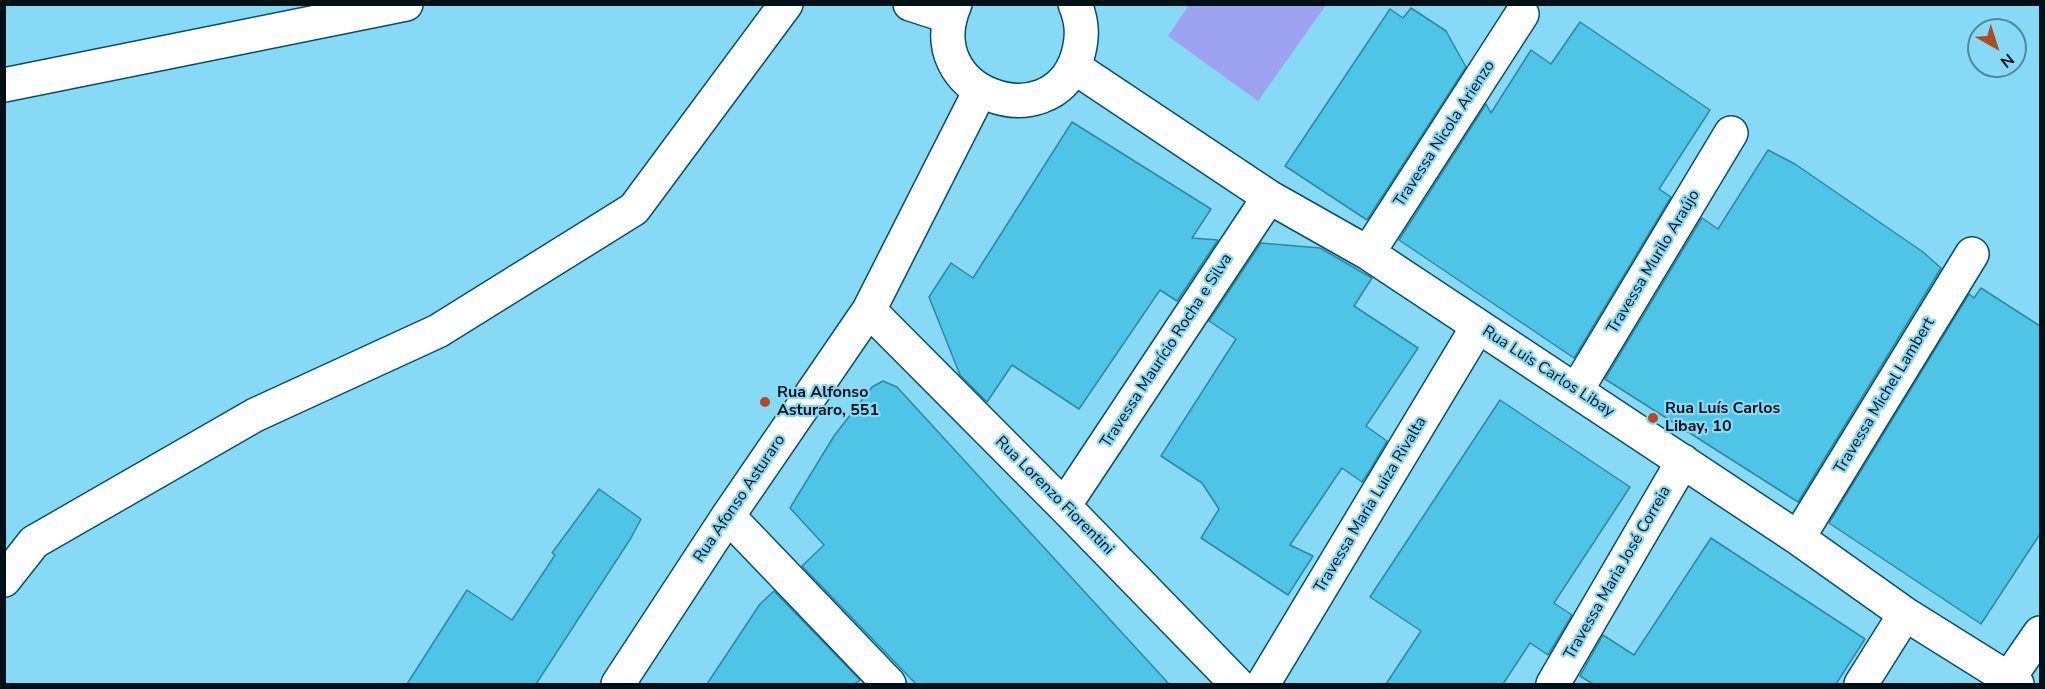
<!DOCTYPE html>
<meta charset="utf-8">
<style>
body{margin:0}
#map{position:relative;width:2045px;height:689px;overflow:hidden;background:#87daf5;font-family:"Nunito Sans",sans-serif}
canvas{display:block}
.frame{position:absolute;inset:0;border:6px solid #001017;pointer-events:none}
.north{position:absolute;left:1967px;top:18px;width:60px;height:60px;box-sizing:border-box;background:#87daf5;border:2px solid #51899c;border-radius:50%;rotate:141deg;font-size:16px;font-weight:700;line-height:24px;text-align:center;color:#001017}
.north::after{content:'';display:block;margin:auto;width:21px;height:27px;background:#b14b22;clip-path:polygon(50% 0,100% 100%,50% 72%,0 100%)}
</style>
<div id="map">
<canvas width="2045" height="689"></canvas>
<div class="frame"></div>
<div class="north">N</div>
</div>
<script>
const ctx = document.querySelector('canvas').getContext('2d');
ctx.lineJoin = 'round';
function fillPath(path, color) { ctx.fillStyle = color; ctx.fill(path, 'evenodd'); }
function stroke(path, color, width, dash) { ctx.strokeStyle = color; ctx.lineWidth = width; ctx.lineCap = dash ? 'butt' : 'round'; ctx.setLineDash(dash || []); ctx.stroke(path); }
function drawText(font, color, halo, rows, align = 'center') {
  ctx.font = font + ' "Nunito Sans",sans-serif'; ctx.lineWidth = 4.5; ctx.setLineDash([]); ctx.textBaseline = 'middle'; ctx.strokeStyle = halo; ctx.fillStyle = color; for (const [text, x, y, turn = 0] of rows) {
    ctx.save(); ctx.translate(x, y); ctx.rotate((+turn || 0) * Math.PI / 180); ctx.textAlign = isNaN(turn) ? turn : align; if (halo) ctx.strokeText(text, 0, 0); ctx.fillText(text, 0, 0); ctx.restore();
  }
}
const green = new Path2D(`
 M1189 5V4L1326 5 1258 101 1168 36Z`);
const building = new Path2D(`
 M1411 8 1446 31 1466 67 1367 220 1285 166 1390 9 1403 18Z
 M1580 22 1710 110 1659 189 1671 197 1574 358 1399 240 1486 104 1491 113 1531 50 1551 64Z
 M1072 122 1211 209 1192 238 1218 240 1177 301 1160 290 1079 409 1012 365 987 402 960 375 929 297 951 263 973 278Z
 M1768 150 1795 164 1923 252 1941 268 1798 502 1605 379 1702 218 1718 229Z
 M1261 243 1320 248 1372 278 1354 306 1418 348 1366 426 1387 441 1370 470 1362 482 1342 468 1290 545 1313 556 1288 595 1201 538 1219 509 1202 483 1161 456 1236 339 1209 321Z
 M1981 288 2040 326V534L1981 624 1829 523 1969 294 1974 298Z
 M883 381 897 387 1169 684H916L802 566 824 545 790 508 834 436 872 387Z
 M1500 400 1630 487 1554 603 1572 615 1548 655 1530 643 1503 684H1386L1421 631 1370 597Z
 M599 489 641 519 631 538 536 684H407L467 590 512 620 555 555 552 553Z
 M1711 538 1865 639 1836 684H1593L1580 676 1603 635 1634 655Z
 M774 591 860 680 855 684H707L760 604Z`);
const minor = new Path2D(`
 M910 4 950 17
 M955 4C916 94 1050 139 1077 58 1083 39 1083 23 1075 4
 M1074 67 1269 197 1368 253 1798 538 1905 614 2017 684
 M4 85 406 4
 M1368 253 1522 14
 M869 310 1064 506 1237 684
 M1576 391 1731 133
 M1064 506 1269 197
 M728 516 889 684
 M1798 538 1972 254
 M4 580 34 542 255 415 438 331 634 209 786 4
 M2009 678 2040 633
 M618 684 728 516 869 310 980 91
 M1263 684 1478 326
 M1553 684 1683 461
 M1861 684 1905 614`);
const markers = [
 [765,402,6,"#b14b22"],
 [1653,418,6,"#b14b22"]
];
const streetNames = [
 ["Travessa Nicola Arienzo",1445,134,-57],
 ["Travessa Murilo Araújo",1654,262,-59],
 ["Travessa Maurício Rocha e Silva",1167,351,-57],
 ["Rua Luis Carlos Libay",1548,372,33],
 ["Travessa Michel Lambert",1885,396,-59],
 ["Rua Lorenzo Fiorentini",1054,496,45],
 ["Rua Afonso Asturaro",740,499,-56],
 ["Travessa Maria Luiza Rivalta",1371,505,-59],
 ["Travessa Maria José Correia",1618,573,-60]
];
const poiNames = [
 ["Rua Alfonso",777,393],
 ["Asturaro, 551",777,411],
 ["Rua Luís Carlos",1665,409],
 ["Libay, 10",1665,427]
];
fillPath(green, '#9da2f1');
fillPath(building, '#4ec4e6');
stroke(building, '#30879f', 1.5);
stroke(minor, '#065163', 36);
stroke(minor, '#fff', 33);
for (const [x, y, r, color] of markers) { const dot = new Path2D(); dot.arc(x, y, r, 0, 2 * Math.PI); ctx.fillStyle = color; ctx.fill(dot); stroke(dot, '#87daf5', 2); }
drawText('16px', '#001017', '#87daf5', streetNames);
drawText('bold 16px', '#001017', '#87daf5', poiNames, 'left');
</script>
